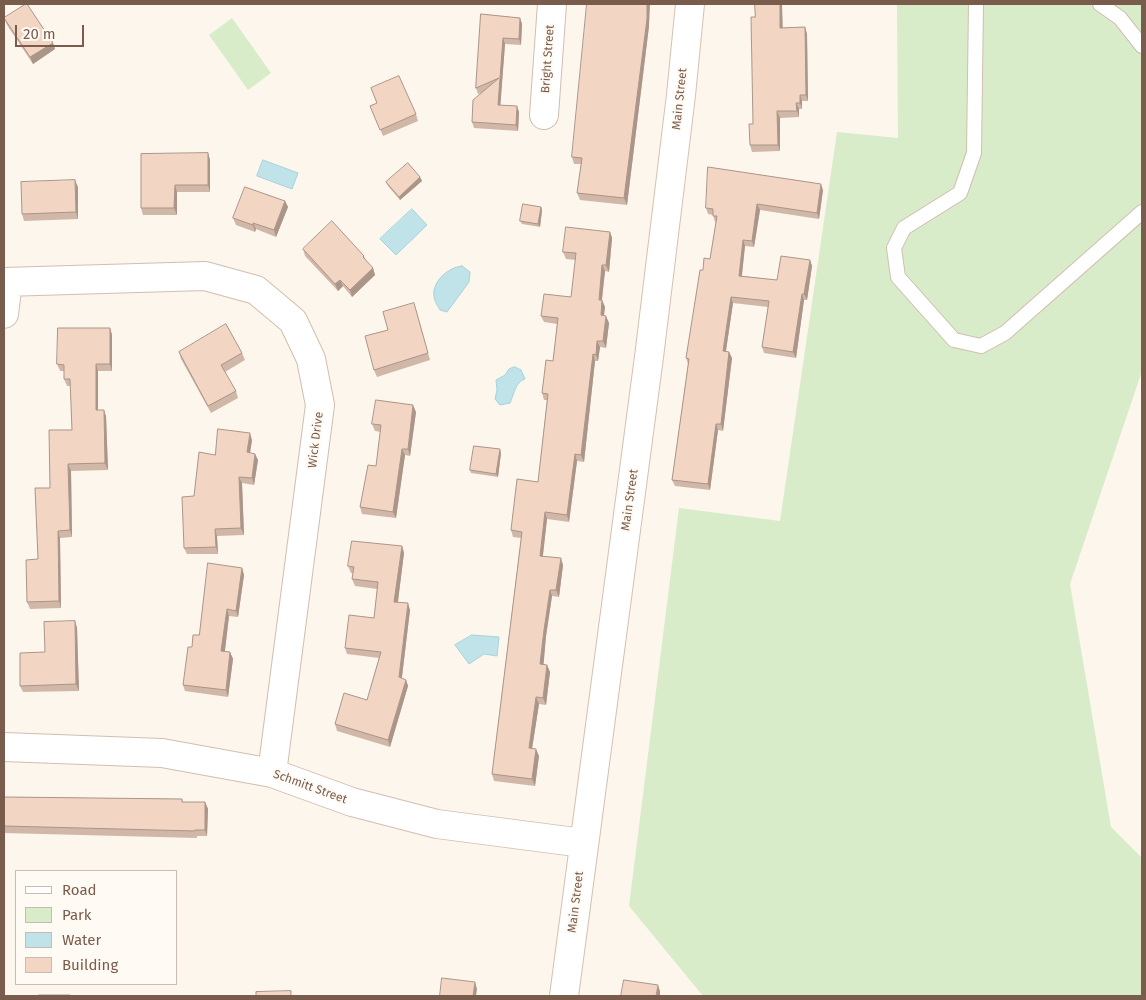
<!DOCTYPE html>
<style>
body{margin:0}
#map{position:relative;width:1146px;height:1000px;overflow:hidden;background:#fdf6ec;font-family:"Fira Sans",sans-serif}
canvas{display:block}
.frame{position:absolute;inset:0;border:5px solid #7a5c4d;pointer-events:none}
.legend{position:absolute;left:15px;top:870px;width:162px;height:115px;box-sizing:border-box;background:#fffaf3;border:1px solid #cabbb1;margin:0;padding:6px 9px;list-style:none;font-size:15px;color:#7a5c4d}
.legend li{display:flex;align-items:center;gap:10px;height:25px}
.legend b{width:25px;border:1px solid #cabbb1}
.scale{position:absolute;left:15px;top:25px;width:69px;height:22px;box-sizing:border-box;border:2px solid #7a5c4d;border-top:0;padding-left:6px;font-size:15px;line-height:18px;white-space:nowrap;color:#7a5c4d;-webkit-text-stroke:4px #fffaf3;paint-order:stroke}
</style>
<div id="map">
<canvas width="1146" height="1000"></canvas>
<div class="frame"></div>
<ul class="legend">
<li><b style="height:6px;background:#fff"></b>Road</li>
<li><b style="height:14px;background:#d8ecc9"></b>Park</li>
<li><b style="height:14px;background:#bfe3e8"></b>Water</li>
<li><b style="height:14px;background:#f3d5c3"></b>Building</li>
</ul>
<div class="scale">20 m</div>
</div>
<script>
const ctx = document.querySelector('canvas').getContext('2d');
ctx.lineJoin = 'round';
function fillPath(path, color) { ctx.fillStyle = color; ctx.fill(path, 'evenodd'); }
function stroke(path, color, width, dash) { ctx.strokeStyle = color; ctx.lineWidth = width; ctx.lineCap = dash ? 'butt' : 'round'; ctx.setLineDash(dash || []); ctx.stroke(path); }
function drawText(font, color, halo, rows, align = 'center') {
  ctx.font = font + ' "Fira Sans",sans-serif'; ctx.lineWidth = 4; ctx.setLineDash([]); ctx.textBaseline = 'middle'; ctx.strokeStyle = halo; ctx.fillStyle = color; for (const [text, x, y, turn = 0] of rows) {
    ctx.save(); ctx.translate(x, y); ctx.rotate((+turn || 0) * Math.PI / 180); ctx.textAlign = isNaN(turn) ? turn : align; if (halo) ctx.strokeText(text, 0, 0); ctx.fillText(text, 0, 0); ctx.restore();
  }
}
const green = new Path2D(`
 M897 4H1142V371L1070 584 1111 827 1142 858V996H703L629 906 679 508 780 521 837 132 898 138Z
 M232 18 271 73 248 90 209 35Z`);
const water = new Path2D(`
 M263 160 298 173 292 189 257 176Z
 M412 209 427 225 396 255 380 239Z
 M462 266 470 272 469 282 447 312 440 310C438 307 434 300 434 296 432 281 449 267 462 266Z
 M515 367 521 370 525 379C515 382 514 395 510 403L500 405 495 399 497 390 496 380 505 375 509 369Z
 M472 635 499 637 497 656 484 654 469 664 455 645Z`);
const service = new Path2D(`
 M976 4 974 153 960 193 904 228 894 248 898 277 954 340 981 346 1005 333 1142 212
 M1100 4 1120 18 1142 46`);
const minor = new Path2D(`
 M544 115 552 4
 M4 282 205 276 256 290 293 321 311 359 320 405 272 773
 M4 314 8 282
 M4 747 162 753 272 773 352 802 437 824 583 843`);
const secondary = new Path2D(`
 M564 996 649 357 681 95 690 4`);
const wall = new Path2D(`
 M481 14 520 18 522 24 521 45 505 44 500 105 519 112 518 131 474 128 472 122 481 93 478 94 476 88Z
 M4 18 53 43 55 49 33 64 7 25Z
 M649 26 627 205 580 200 577 193 581 164H574L572 157Z
 M805 27 807 34 808 101H802V109H799V117L780 118V151L752 152 750 145 783 28Z
 M371 88 416 114 418 121 383 136 370 106 377 103Z
 M208 153 210 160V192H177V215H143L141 208Z
 M420 177 422 181 400 200 388 186 386 182Z
 M78 187V219L24 221 22 214Z
 M823 190 819 219 760 210 754 247 745 246 742 276 777 280 810 260 812 266 807 300H804L796 358 764 353 762 347 768 307 733 303 726 351 729 352 732 358 723 431 718 430 710 490 675 486 672 480 688 364 686 358 703 270 710 259 716 222H715L713 215 708 214 706 208Z
 M285 201 288 207 276 237 256 229 255 232 236 225 233 218Z
 M541 207 542 210 540 227 522 224 520 221Z
 M610 232 612 238 609 272 605 271 602 300 605 307 604 316 609 323 606 348 600 347 598 361H595L584 462 577 461 569 522 547 519 543 556 563 565 559 597 552 596 546 636 543 665H547L550 672 546 705 539 704 532 749 539 756 535 786 494 781 492 774 521 538 513 537 511 530 538 482 547 400H544L542 393 553 361 557 324 544 322 541 316 571 297 576 260 566 259 563 252Z
 M303 249 364 256 367 262 373 268 375 275 352 297 343 286 338 291 305 256Z
 M416 310 430 360 377 377 374 370 388 330Z
 M110 328 112 335V371H98V410L106 416 108 470 71 471 72 537 60 538 61 608 30 609 27 602 38 559 50 488 72 430 71 386H67L64 379V371H60L57 364Z
 M179 352 242 353 245 360 225 372 236 391 238 398 211 413 181 359Z
 M416 412 410 456 405 455 396 518 362 514 360 507 376 466 381 432 375 431 372 424Z
 M252 440 250 453 255 454 258 460 254 485 242 483 244 535 217 536 218 554H187L184 548 194 496 215 455Z
 M501 453 498 477 471 473 470 470Z
 M402 546 404 553 398 602 410 610 402 678 406 680 408 686 390 747 337 731 335 724 367 700 379 658 347 654 345 648 374 618 377 589 355 586 352 579 353 573H351L348 566Z
 M242 568 244 575 238 617 229 616 225 651 230 652 233 659 228 697 185 691 183 685 192 647Z
 M75 621 77 628 79 691 23 692 20 686Z
 M4 797 182 799 183 802H205L208 809 207 836H197V838L4 833Z`);
const shadedWall = new Path2D(`
 M647 4H650L649 26 627 205 624 198Z
 M780 4H782L783 34 780 28Z
 M520 18 522 24 521 45 519 39Z
 M805 27 807 34 808 101 806 95Z
 M503 38 505 44 500 111 498 105Z
 M53 43 55 49 33 64 30 57Z
 M800 95 802 101V109L800 103Z
 M796 103 799 109V117L797 111Z
 M517 106 519 112 518 131 516 125Z
 M777 111 780 118V151L778 145Z
 M208 153 210 160V192L208 185Z
 M420 177 422 181 400 200 399 197Z
 M75 180 78 187V219L76 212Z
 M821 184 823 190 819 219 817 213Z
 M175 185 177 192V215L174 208Z
 M285 201 288 207 276 237 274 230Z
 M757 204 760 210 754 247 752 241Z
 M541 207 542 210 540 227 538 224Z
 M253 223 256 229 255 232 253 225Z
 M610 232 612 238 609 272 606 265Z
 M743 240 745 246 741 282 739 276Z
 M810 260 812 266 807 300 804 294Z
 M602 265 605 271 601 307 599 300Z
 M373 268 375 275 352 297 350 290Z
 M340 280 343 286 338 291 335 284Z
 M802 294 804 300 796 358 793 352Z
 M731 297 733 303 725 357 723 351Z
 M602 300 605 307 603 322 601 315Z
 M606 316 609 323 606 348 603 341Z
 M110 328 112 335V371L110 364Z
 M597 341 600 347 598 361 596 355Z
 M729 352 732 358 723 431 721 424Z
 M593 354 595 361 584 462 581 455Z
 M96 364 98 371V417L96 410Z
 M413 405 416 412 410 456 408 449Z
 M104 410 106 416 108 470 105 463Z
 M716 424 718 430 710 490 708 484Z
 M250 433 252 440 249 459 247 452Z
 M402 449 405 455 396 518 393 512Z
 M500 449 501 453 498 477 496 474Z
 M255 454 258 460 254 485 252 478Z
 M575 454 577 461 569 522 567 515Z
 M68 464 71 471 72 537 70 530Z
 M239 477 242 483 244 535 241 528Z
 M545 512 547 519 542 562 540 556Z
 M215 529 217 536 218 554 216 547Z
 M58 531 60 538 61 608 59 601Z
 M402 546 404 553 397 608 394 602Z
 M561 558 563 565 559 597 556 590Z
 M242 568 244 575 238 617 236 611Z
 M550 590 552 596 546 636 543 671 540 664 544 630Z
 M408 603 410 610 401 684 399 677Z
 M227 609 229 616 224 658 221 651Z
 M75 621 77 628 79 691 76 684Z
 M230 652 233 659 228 697 226 690Z
 M547 665 550 672 546 705 543 698Z
 M406 680 408 686 390 747 388 740Z
 M536 697 539 704 531 755 529 748Z
 M536 749 539 756 535 786 532 779Z
 M205 802 208 809 207 836 205 830Z
 M475 982 477 989 476 996H473Z
 M658 985 660 991V996H656Z`);
const building = new Path2D(`
 M26 4H27L53 43 30 57 4 18Z
 M587 4H647V19L624 198 577 193 582 158 572 157Z
 M755 4H780V28L805 27 806 95H800V103H796L797 111H777L778 145H750L749 124H753L751 17H755Z
 M481 14 520 18 519 39 503 38 498 105 517 106 516 125 472 122 473 100 499 78 476 88Z
 M399 76 416 114 380 130 370 106 377 103 371 88Z
 M208 153V185H175L174 208H141V154Z
 M408 163 420 177 399 197 386 182Z
 M708 167 821 184 817 213 757 204 752 241 743 240 739 276 777 280 781 256 810 260 804 294H802L793 352 762 347 769 301 731 297 723 351 729 352 721 424H716L708 484 672 480 689 359 686 358 700 270H703L704 258 710 259 717 216H713V209L706 208Z
 M75 180 76 212 22 214 21 182Z
 M245 187 285 201 274 230 253 223V225L233 218Z
 M523 204 541 207 538 224 520 221Z
 M332 221 364 256 363 257 373 268 350 290 340 280 335 284 303 249Z
 M566 227 610 232 606 265H602L599 300H602L601 315 606 316 603 341H597L596 355 593 354 581 455 575 454 567 515 545 512 540 556 561 558 556 590H550L544 630 540 664 547 665 543 698 536 697 529 748 536 749 532 779 492 774 522 532 511 530 517 479 538 482 548 394 542 393 546 360 553 361 558 318 541 316 544 294 571 297 576 253 563 252Z
 M414 303 428 353 374 370 365 336 388 330 383 312Z
 M226 324 242 353 221 365 236 391 208 406 179 352Z
 M58 328H110V364H96V410H104L105 463 68 464 70 530 58 531 59 601 27 602 26 560 38 559 35 488H50L49 430H72L70 379H64V365L57 364Z
 M376 400 413 405 408 449H402L393 512 360 507 368 465 376 466 381 425 372 424Z
 M218 429 250 433 247 452 255 454 252 478 239 477 241 528 215 529 216 547 184 548 182 497 194 496 199 452 215 455Z
 M474 446 500 449 496 474 470 470Z
 M352 541 402 546 394 602 408 603 399 677 406 680 388 740 335 724 344 693 367 700 381 652 345 648 349 615 374 618 378 582 352 579 354 567 348 566Z
 M208 563 242 568 236 611 227 609 221 651 230 652 226 690 183 685 188 647H192L193 635H199Z
 M75 621 76 684 20 686V653L45 652 44 622Z
 M4 797 182 799V802H205V830H195V831L4 826Z
 M442 978 475 982 473 996H440Z
 M624 980 658 985 656 996H621Z
 M291 991V996H256V992Z
 M39 995H70V996H39Z`);
const streetNames = [
 ["Bright Street",548,59,-86],
 ["Main Street",680,99,-84],
 ["Wick Drive",316,440,-83],
 ["Main Street",630,500,-82],
 ["Schmitt Street",310,787,20],
 ["Main Street",576,902,-83]
];
fillPath(green, '#d8ecc9');
fillPath(water, '#bfe3e8');
stroke(water, '#a5d3da', 1);
stroke(service, '#d1beb0', 16);
stroke(minor, '#d1beb0', 30);
stroke(secondary, '#d6c0b0', 30);
stroke(service, '#fff', 14);
stroke(minor, '#fff', 28);
stroke(secondary, '#fff', 28);
fillPath(wall, '#d1b7a8');
fillPath(shadedWall, '#aa9588');
fillPath(building, '#f3d5c3');
stroke(building, '#aa9588', 1);
drawText('12px', '#7a5c4d', '#fffaf3', streetNames);
</script>
